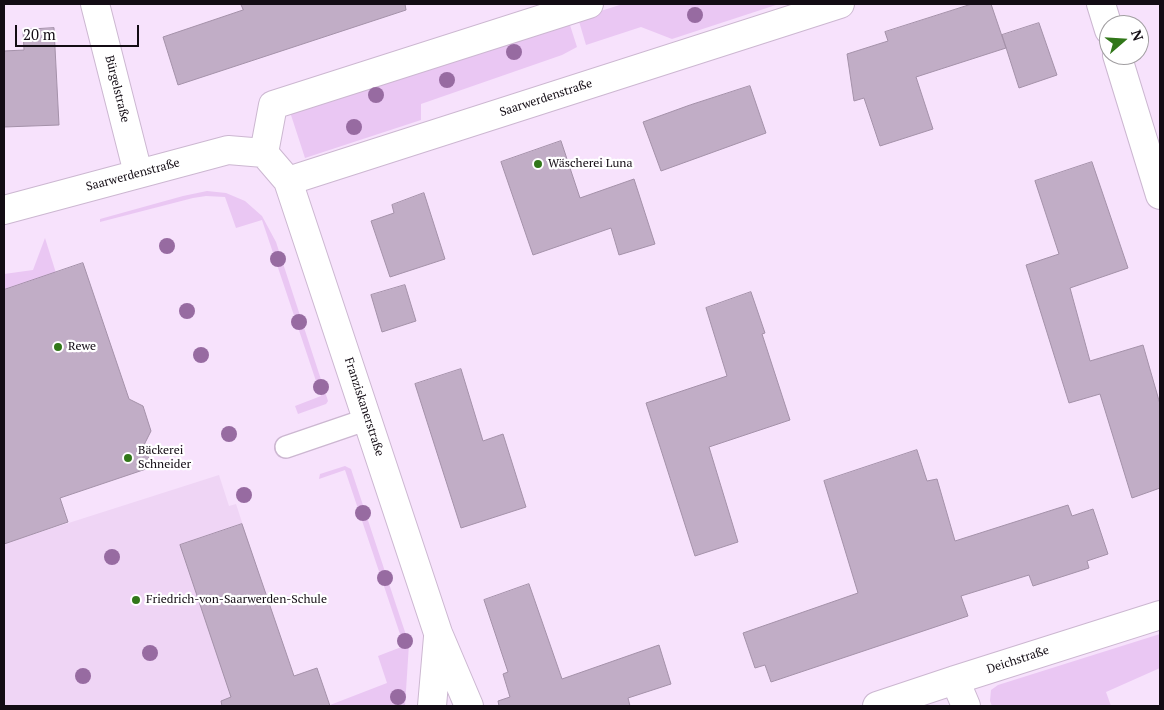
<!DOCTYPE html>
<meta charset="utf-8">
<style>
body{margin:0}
#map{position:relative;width:1164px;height:710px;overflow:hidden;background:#f7e2fc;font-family:"PT Serif",serif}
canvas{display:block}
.frame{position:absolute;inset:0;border:5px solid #130c14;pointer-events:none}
.north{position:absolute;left:1099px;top:15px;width:50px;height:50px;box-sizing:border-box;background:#fff;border:1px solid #a19ea1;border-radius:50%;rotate:71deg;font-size:14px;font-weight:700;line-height:20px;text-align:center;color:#130c14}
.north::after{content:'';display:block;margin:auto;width:18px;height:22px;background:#317719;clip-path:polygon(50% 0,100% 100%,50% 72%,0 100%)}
.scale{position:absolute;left:15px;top:25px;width:124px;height:22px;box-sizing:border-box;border:2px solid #130c14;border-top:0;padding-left:6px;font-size:15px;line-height:18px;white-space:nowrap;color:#130c14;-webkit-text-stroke:4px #fff;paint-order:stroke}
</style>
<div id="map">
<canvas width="1164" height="710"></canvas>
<div class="frame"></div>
<div class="north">N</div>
<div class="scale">20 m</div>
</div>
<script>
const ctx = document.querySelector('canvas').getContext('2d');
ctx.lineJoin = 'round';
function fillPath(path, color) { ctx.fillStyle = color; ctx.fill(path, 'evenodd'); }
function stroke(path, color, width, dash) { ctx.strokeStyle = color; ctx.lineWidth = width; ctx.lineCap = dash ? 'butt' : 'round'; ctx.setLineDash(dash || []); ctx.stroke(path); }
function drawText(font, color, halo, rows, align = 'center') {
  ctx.font = font + ' "PT Serif",serif'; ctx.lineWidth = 4.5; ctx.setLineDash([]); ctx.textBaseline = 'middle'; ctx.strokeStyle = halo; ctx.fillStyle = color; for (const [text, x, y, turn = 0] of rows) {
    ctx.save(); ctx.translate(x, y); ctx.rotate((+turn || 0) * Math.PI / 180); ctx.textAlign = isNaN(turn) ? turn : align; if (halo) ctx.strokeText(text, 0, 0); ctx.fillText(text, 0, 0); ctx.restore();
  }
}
const built = new Path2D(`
 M219 475 229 506 236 504 293 676 317 668 330 706H4V540L8 539 9 542Z`);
const green = new Path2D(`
 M623 4H779L672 39 641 27 586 45 578 18Z
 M569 22 577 47 562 55 421 104V120L305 158 290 112Z
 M207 191 226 193 245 201 262 216 276 242 328 401 326 404 298 414 295 406 321 396 262 220 236 228 225 197 206 196 193 198 100 222V219L183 196Z
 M45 238 56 273 4 290V274L33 270Z
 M345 466 351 469 409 644 405 706H330V705L387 683 378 656 404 646 345 470 319 479 320 474Z
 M1160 634V668L1106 692 1111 706H992L990 701 991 690 998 685Z`);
const building = new Path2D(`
 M241 4H405L406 10 178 85 163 37 243 10Z
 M972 4H991L1006 48 916 77 933 129 880 146 864 98 854 101 847 54 888 41 885 32Z
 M1039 23 1057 75 1019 88 1002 35Z
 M54 28 59 125 4 127V51L24 50 23 30Z
 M750 86 766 133 661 171 643 122 690 105Z
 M561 141 580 198 634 179 655 244 619 255 611 228 533 255 501 162Z
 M1092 162 1128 268 1070 288 1090 361 1143 345 1160 404V488L1132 498 1100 394 1069 403 1026 265 1059 254 1035 181Z
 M424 193 445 259 390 277 371 221 394 213 392 205Z
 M83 263 129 399 143 406 151 431 144 445 152 467 60 498 68 522 4 544V290Z
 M405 285 416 321 382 332 371 295Z
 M751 292 765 333 762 334 790 420 709 447 738 542 695 556 646 403 727 376 706 308Z
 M461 369 483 441 503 434 526 507 461 528 415 384Z
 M917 450 927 481 937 479 955 541 1068 505 1072 516 1093 509 1108 554 1087 561 1089 568 1033 586 1029 575 961 596 968 616 771 682 765 665 755 668 743 633 858 593 824 481Z
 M242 524 294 676 317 668 330 706H222L221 701 231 697 180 545Z
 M529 584 562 679 659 645 671 684 628 698 630 706H499L498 701 510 697 503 674 508 672 484 600Z`);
const lane = new Path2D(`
 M286 447 368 419`);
const street = new Path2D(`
 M95 4 138 173
 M1101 4 1109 30
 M1117 55 1160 195
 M264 153 273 105 589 4
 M288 181 840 4
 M4 210 228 150 264 153 288 181 438 633 469 706
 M955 680 966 706
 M432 706 438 637
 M877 706 955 680 1160 615`);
const trees = [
 [695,15],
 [514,52],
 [447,80],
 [376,95],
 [354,127],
 [167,246],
 [278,259],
 [187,311],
 [299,322],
 [201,355],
 [321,387],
 [229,434],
 [244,495],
 [363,513],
 [112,557],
 [385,578],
 [405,641],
 [150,653],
 [83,676],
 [398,697]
];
const markers = [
 [538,164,5,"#317719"],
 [58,347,5,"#317719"],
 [128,458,5,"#317719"],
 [136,600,5,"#317719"]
];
const streetNames = [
 ["Bürgelstraße",117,89,76],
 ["Saarwerdenstraße",546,98,-18],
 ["Saarwerdenstraße",133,175,-15],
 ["Franziskanerstraße",364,407,72],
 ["Deichstraße",1018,660,-18]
];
const poiNames = [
 ["Wäscherei Luna",548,164],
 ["Rewe",68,347],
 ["Bäckerei",138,451],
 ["Schneider",138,465],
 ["Friedrich-von-Saarwerden-Schule",146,600]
];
fillPath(built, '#efd5f5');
fillPath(green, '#eac7f3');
fillPath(building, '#c1adc6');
stroke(building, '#a491a9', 1);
stroke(lane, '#ccb7d1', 24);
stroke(street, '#ccb7d1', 30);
stroke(lane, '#fff', 21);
stroke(street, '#fff', 28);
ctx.fillStyle = '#976ba1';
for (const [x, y] of trees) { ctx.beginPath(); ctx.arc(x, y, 8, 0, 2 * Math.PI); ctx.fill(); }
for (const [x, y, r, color] of markers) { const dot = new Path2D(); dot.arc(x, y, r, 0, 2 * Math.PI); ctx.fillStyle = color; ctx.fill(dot); stroke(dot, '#fff', 2); }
drawText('12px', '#130c14', '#fff', streetNames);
drawText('12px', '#130c14', '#fff', poiNames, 'left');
</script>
